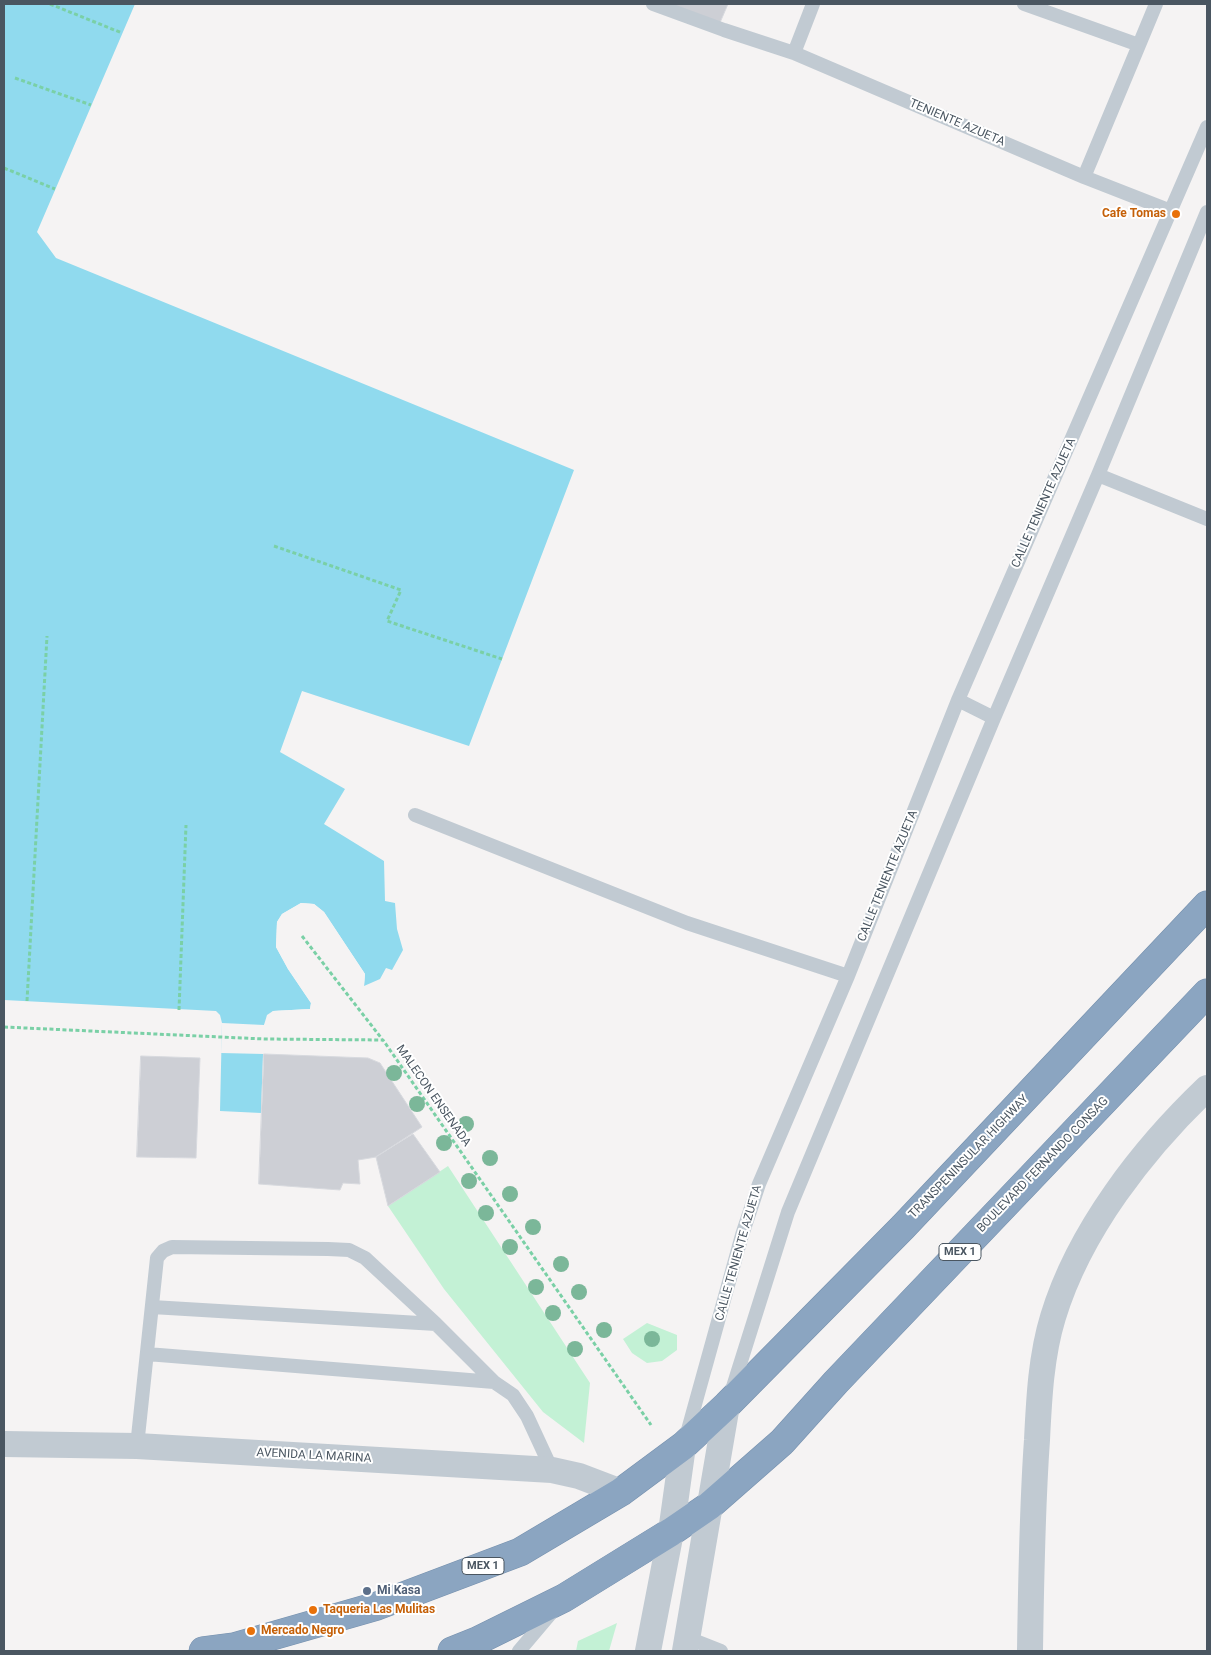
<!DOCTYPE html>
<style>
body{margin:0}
#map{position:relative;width:1211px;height:1655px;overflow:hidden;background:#f5f3f3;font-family:Roboto,sans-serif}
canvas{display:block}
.frame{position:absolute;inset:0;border:5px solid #4a5661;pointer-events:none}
</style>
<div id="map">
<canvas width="1211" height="1655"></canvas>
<div class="frame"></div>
</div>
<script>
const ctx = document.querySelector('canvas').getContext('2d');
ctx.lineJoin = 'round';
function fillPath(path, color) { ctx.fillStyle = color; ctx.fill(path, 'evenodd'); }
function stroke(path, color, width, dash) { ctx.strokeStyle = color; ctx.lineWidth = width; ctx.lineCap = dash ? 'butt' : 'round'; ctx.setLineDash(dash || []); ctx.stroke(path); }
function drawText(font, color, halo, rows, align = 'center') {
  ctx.font = font + ' Roboto,sans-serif'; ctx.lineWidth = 4; ctx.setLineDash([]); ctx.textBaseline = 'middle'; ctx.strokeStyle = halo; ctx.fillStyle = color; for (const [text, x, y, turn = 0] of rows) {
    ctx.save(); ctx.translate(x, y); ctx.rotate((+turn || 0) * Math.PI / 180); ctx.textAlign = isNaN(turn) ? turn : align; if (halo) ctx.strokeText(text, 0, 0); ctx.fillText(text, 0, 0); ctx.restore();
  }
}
const green = new Path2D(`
 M448 1166 590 1383 584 1443 543 1412 444 1289 388 1206Z
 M647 1323 677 1335V1350L662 1361 647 1363 632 1353 623 1339Z
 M617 1623 609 1651H576L578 1641Z`);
const water = new Path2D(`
 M4 4H135L37 232 56 258 574 470 469 746 302 691 280 752 345 789 324 824 384 861 385 901 395 903 397 929 403 950 392 970 386 968 380 979 364 986 365 974 324 912 314 904 301 903 282 914 277 922 276 947 288 969 311 1003 310 1009 273 1011 264 1025 261 1113 220 1111 222 1023 220 1015 216 1011 4 1000Z`);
const pier = new Path2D(`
 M301 903 314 904 324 912 365 974 364 986 362 983 363 975 323 913 313 907 301 906 284 915 279 923V946L291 968 314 1002 312 1010 300 1013H274L270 1017 267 1025H264V1054L221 1053 222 1023 264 1025 267 1015 273 1011 310 1009 311 1003 288 969 276 947 277 922 282 914Z`);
const building = new Path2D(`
 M668 4H728L719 25Z
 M264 1054 368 1058 380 1063 422 1127 376 1157 358 1160 360 1184 343 1183 340 1190 259 1184Z
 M141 1056 200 1058 196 1158 137 1157Z
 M413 1134 440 1172 388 1206 376 1157Z`);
const path = new Path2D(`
 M50 4 122 33
 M15 78 91 105
 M4 168 55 189
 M274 546 401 590 387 621 502 659
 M302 936 382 1039
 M27 1001 47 636
 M179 1010 186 825
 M4 1027 264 1039 383 1040 651 1425`);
const lane = new Path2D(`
 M653 4 724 30 794 53
 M813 4 794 53 1084 177 1171 211
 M1024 4 1139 45 1156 4
 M1084 177 1139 45
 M1098 475 1207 519
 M958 700 994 718
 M415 815 687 923 848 976
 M152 1307 436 1324
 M147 1354 494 1382
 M731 1393 788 1212 994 718 1098 475 1207 212
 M686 1437 742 1235 759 1184 848 976 958 700 1207 127
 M137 1446 157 1258 163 1251 172 1247 328 1249 349 1250 365 1258 436 1324 494 1382 513 1395 527 1416 552 1470
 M688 1638 721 1651
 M519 1651 552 1612`);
const street = new Path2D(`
 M4 1444 137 1446 552 1470 579 1476 621 1492
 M648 1651 671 1532 683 1446
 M685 1651 727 1405
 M1030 1651C1031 1581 1032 1510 1037 1440 1039 1399 1041 1356 1053 1317 1079 1231 1143 1149 1207 1088`);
const highway = new Path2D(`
 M203 1651 234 1647 377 1606 520 1552 621 1492 683 1446 727 1405 903 1227 1207 905
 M452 1651 477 1641 564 1598 671 1532 709 1506 782 1442 836 1382 1207 993`);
const trees = [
 [394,1073],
 [417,1104],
 [466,1124],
 [444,1143],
 [490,1158],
 [469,1181],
 [510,1194],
 [486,1213],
 [533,1227],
 [510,1247],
 [561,1264],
 [536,1287],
 [579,1292],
 [553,1313],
 [604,1330],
 [652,1339],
 [575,1349]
];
const markers = [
 [1176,214,5,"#e8710a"],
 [367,1591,5,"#5c6f8a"],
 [313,1610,5,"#e8710a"],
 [251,1631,5,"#e8710a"]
];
const shields = [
 [960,1252,42],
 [483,1566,42]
];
const shieldNames = [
 ["MEX 1",960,1252],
 ["MEX 1",483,1566]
];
const streetNames = [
 ["TENIENTE AZUETA",957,123,23],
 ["CALLE TENIENTE AZUETA",1044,503,-66],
 ["CALLE TENIENTE AZUETA",888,876,-68],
 ["MALECON ENSENADA",433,1096,55],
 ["TRANSPENINSULAR HIGHWAY",969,1157,-46],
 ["BOULEVARD FERNANDO CONSAG",1043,1165,-46],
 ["CALLE TENIENTE AZUETA",739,1253,-74],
 ["AVENIDA LA MARINA",314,1456,3]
];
const foodNames = [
 ["Cafe Tomas",1166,214,"right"],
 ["Taqueria Las Mulitas",323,1610],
 ["Mercado Negro",261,1631]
];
const serviceNames = [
 ["Mi Kasa",377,1591]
];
fillPath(green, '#c3f1d5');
fillPath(water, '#90daee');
fillPath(pier, '#f5f3f3');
fillPath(building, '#cdcfd5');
stroke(building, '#d7d9de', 1);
stroke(highway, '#7690ad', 29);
stroke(path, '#7ad0a6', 3, [4, 2.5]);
stroke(lane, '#c1cad2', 14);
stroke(street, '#c1cad2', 26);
stroke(highway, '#8ba5c1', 28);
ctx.fillStyle = '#7bb799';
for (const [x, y] of trees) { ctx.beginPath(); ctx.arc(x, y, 8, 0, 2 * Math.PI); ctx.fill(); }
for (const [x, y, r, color] of markers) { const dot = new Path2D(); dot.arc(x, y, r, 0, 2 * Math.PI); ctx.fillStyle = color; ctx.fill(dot); stroke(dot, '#fff', 2); }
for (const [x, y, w] of shields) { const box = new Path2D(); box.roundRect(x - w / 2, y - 8.5, w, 17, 4); ctx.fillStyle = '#fff'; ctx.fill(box); stroke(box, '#4a5661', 1); }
drawText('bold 11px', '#4a5661', null, shieldNames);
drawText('12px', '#4a5661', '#fff', streetNames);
drawText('bold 12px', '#c56008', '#fff', foodNames, 'left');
drawText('bold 12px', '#4e5e75', '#fff', serviceNames, 'left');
</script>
